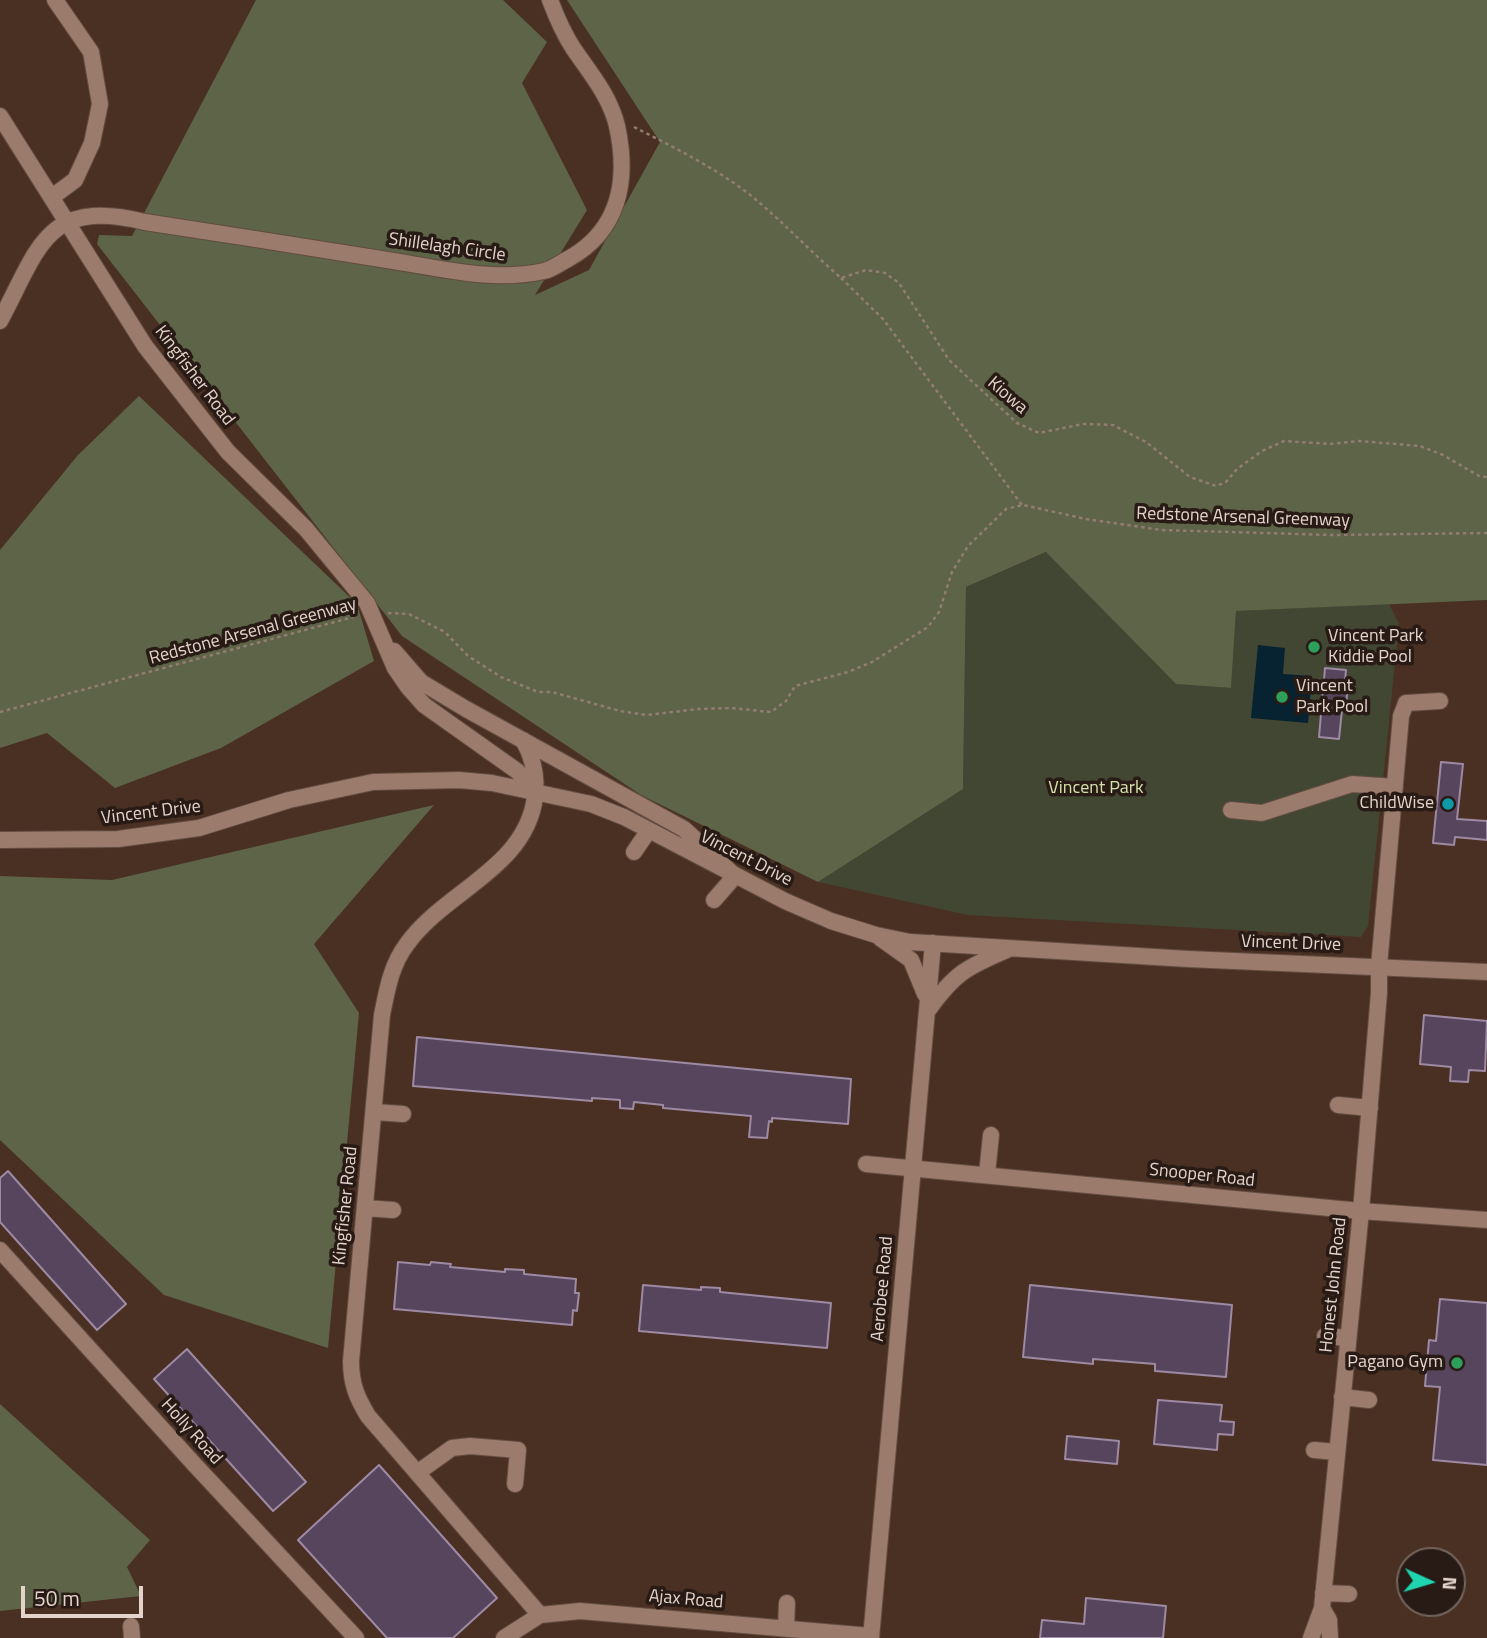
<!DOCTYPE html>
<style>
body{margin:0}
#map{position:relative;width:1487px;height:1638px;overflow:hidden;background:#4a3023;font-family:"Titillium Web",sans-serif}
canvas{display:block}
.north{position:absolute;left:1396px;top:1547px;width:70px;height:70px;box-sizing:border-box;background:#281b15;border:2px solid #73655d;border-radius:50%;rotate:94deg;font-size:19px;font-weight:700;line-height:28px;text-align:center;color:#e4d3ca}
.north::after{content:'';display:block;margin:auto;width:24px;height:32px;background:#1fd5b0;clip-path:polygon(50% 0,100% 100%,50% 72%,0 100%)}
.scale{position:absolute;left:21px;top:1586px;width:122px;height:32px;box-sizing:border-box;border:4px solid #e4d3ca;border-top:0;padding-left:9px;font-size:21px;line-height:24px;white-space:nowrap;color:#e4d3ca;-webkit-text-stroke:5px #281b15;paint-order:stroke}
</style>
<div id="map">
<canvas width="1487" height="1638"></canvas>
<div class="north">N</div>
<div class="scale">50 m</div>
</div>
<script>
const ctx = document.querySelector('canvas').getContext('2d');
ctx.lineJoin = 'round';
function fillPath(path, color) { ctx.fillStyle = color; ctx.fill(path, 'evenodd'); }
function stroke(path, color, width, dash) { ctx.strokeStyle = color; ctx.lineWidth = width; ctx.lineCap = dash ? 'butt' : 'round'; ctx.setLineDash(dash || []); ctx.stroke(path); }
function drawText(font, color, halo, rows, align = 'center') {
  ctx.font = font + ' "Titillium Web",sans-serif'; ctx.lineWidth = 7; ctx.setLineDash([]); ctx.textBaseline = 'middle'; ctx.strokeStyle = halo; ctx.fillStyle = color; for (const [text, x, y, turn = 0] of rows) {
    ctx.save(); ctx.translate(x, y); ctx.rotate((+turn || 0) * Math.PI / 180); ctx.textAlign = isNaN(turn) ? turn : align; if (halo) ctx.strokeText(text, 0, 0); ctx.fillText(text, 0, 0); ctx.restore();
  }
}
const green = new Path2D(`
 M1047 552 1176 684 1231 688 1236 611 1389 604 1399 624 1368 926 1361 937 968 915 818 882 963 789 966 587Z`);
const forest = new Path2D(`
 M256 0H503L547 42 522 83 587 210 535 295 589 270 660 142 567 0H1487V600L1236 611 1231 688 1176 684 1046 552 966 587 963 789 818 882 641 795 402 636 97 244 99 235 132 236Z
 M139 396 357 604 374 661 221 748 115 788 47 733 0 748V550L78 455Z
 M434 805 314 944 359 1013 328 1348 164 1295 0 1140V876L112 880Z
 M0 1404 150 1540 127 1567 141 1596 0 1611Z`);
const water = new Path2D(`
 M1258 645 1285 648 1283 674 1312 676 1308 723 1251 718Z`);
const building = new Path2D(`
 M1325 668 1346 670 1344 693H1347L1346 710H1342L1339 739 1319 737Z
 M1441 762 1463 764 1457 819 1487 821V840L1455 837 1454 845 1433 843Z
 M1424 1015 1487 1021 1485 1071 1469 1070 1468 1082 1450 1081 1451 1067 1420 1064Z
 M417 1037 851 1079 848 1124 772 1118V1122L769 1121 767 1138 749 1137 751 1116 663 1108V1105L634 1102 633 1109 620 1108V1100L592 1098V1101L413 1086Z
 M8 1171 126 1304 97 1330 0 1222V1178Z
 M398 1262 430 1265 431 1262 451 1264 450 1267 505 1272V1269L524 1270V1274L576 1279 575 1293H579L577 1311 573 1310 572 1325 394 1309Z
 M643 1285 701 1290V1287L720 1288V1292L831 1303 827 1348 639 1331Z
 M1030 1285 1232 1305 1226 1377 1155 1371V1364L1093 1359V1364L1023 1357Z
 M1440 1299 1487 1303V1465L1433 1460 1440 1387 1425 1386 1429 1340 1436 1341Z
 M187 1349 306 1482 273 1511 154 1379Z
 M1158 1400 1222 1405 1220 1421 1234 1422 1233 1435 1218 1434 1217 1450 1154 1444Z
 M1067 1436 1119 1441 1117 1464 1065 1459Z
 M379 1465 497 1598 453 1638H387L298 1540Z
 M1086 1598 1166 1606 1163 1638H1040L1042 1620 1084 1624Z`);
const path = new Path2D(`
 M634 127C675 148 718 169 754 198 784 223 811 252 841 278L866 270 885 273 899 283 949 360 1017 423 1039 433 1083 424 1113 425 1146 442 1190 477 1216 486 1226 482 1237 469 1262 451 1284 441 1330 444 1359 441 1420 446 1443 455 1479 476 1487 477
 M841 278 883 319 1022 505
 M388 613 409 614 445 632 468 656 501 677 538 692H552L620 711 647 715 698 709 731 708 771 712 786 701 795 686 848 672 872 662 928 627 939 612 952 572 968 546 1006 509 1023 505 1086 519 1161 530 1332 535 1487 533
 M0 712 357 616`);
const minor = new Path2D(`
 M0 116 145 346 228 452 306 529 367 603 395 668 408 687 424 705 517 771 535 790
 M52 197 75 180 92 143 100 104 91 52 55 0
 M0 321C40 246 46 198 145 222 224 234 302 246 381 259 434 267 492 283 544 271 553 269 560 263 568 259 619 231 629 181 617 126 610 96 590 73 573 48 564 34 556 16 550 0
 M394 651 421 682 466 709 684 829 735 876 714 900
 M523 740C533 757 537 776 535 797 526 868 445 891 407 944 391 965 387 990 382 1015L351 1361C351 1384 357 1398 368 1416L540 1615
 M1231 810 1262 813 1352 784 1395 787
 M0 840 118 839 199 828 289 800 373 782 459 780 492 783 591 804 624 817 785 901 831 921 876 935 910 942 1188 959 1487 972
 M634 852 649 830
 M880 938 911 960 925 994
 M929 1009C955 973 967 967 1007 950
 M1338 1105 1370 1108
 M375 1112 403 1114
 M866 1164 1361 1211 1487 1220
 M987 1174 991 1135
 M365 1208 393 1210
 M0 1250 194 1464 356 1638
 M1325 1336 1347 1338
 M1342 1397 1369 1400
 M1314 1450 1337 1452
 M417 1473 452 1448 470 1446 518 1450 515 1484
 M1323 1593 1349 1594
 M1322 1608 1329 1620 1330 1638
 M131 1626 132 1638
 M786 1628 787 1603
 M504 1638 540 1615 580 1611 871 1636
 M871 1638 933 943
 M1311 1638 1322 1608 1361 1211 1379 993V966L1401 716 1406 703 1440 701`);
const markers = [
 [1314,647,7,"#2e9e5b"],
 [1282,697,7,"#2e9e5b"],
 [1448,804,7,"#0f9aa8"],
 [1457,1363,7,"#2e9e5b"]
];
const streetNames = [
 ["Shillelagh Circle",447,248,8],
 ["Kingfisher Road",194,376,53],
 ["Kiowa",1007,396,41],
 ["Redstone Arsenal Greenway",1243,518,2],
 ["Redstone Arsenal Greenway",253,632,-15],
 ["Vincent Drive",151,813,-7],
 ["Vincent Drive",746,859,27],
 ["Vincent Drive",1291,944,2],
 ["Snooper Road",1202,1176,6],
 ["Kingfisher Road",346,1206,-84],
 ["Honest John Road",1334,1285,-84],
 ["Aerobee Road",883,1289,-85],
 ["Holly Road",191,1432,48],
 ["Ajax Road",686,1600,5]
];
const poiNames = [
 ["Vincent Park",1328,637],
 ["Kiddie Pool",1328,658],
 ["Vincent",1296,687],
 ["Park Pool",1296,708],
 ["ChildWise",1434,804,"right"],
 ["Pagano Gym",1443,1363,"right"]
];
const parkNames = [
 ["Vincent Park",1096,789]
];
fillPath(green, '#424734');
fillPath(forest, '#5d6447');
fillPath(water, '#072231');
fillPath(building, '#57455d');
stroke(building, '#9e8aa4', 2);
stroke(minor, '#624c40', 18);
stroke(path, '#937d72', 2.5, [3.5, 3.5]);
stroke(minor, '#9a7b6c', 16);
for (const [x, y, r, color] of markers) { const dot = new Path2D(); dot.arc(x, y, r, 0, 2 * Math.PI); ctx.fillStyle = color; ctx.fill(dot); stroke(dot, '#281b15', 2.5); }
drawText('18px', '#e4d3ca', '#281b15', streetNames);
drawText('18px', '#e4d3ca', '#281b15', poiNames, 'left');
drawText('18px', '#d4e1aa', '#281b15', parkNames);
</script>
